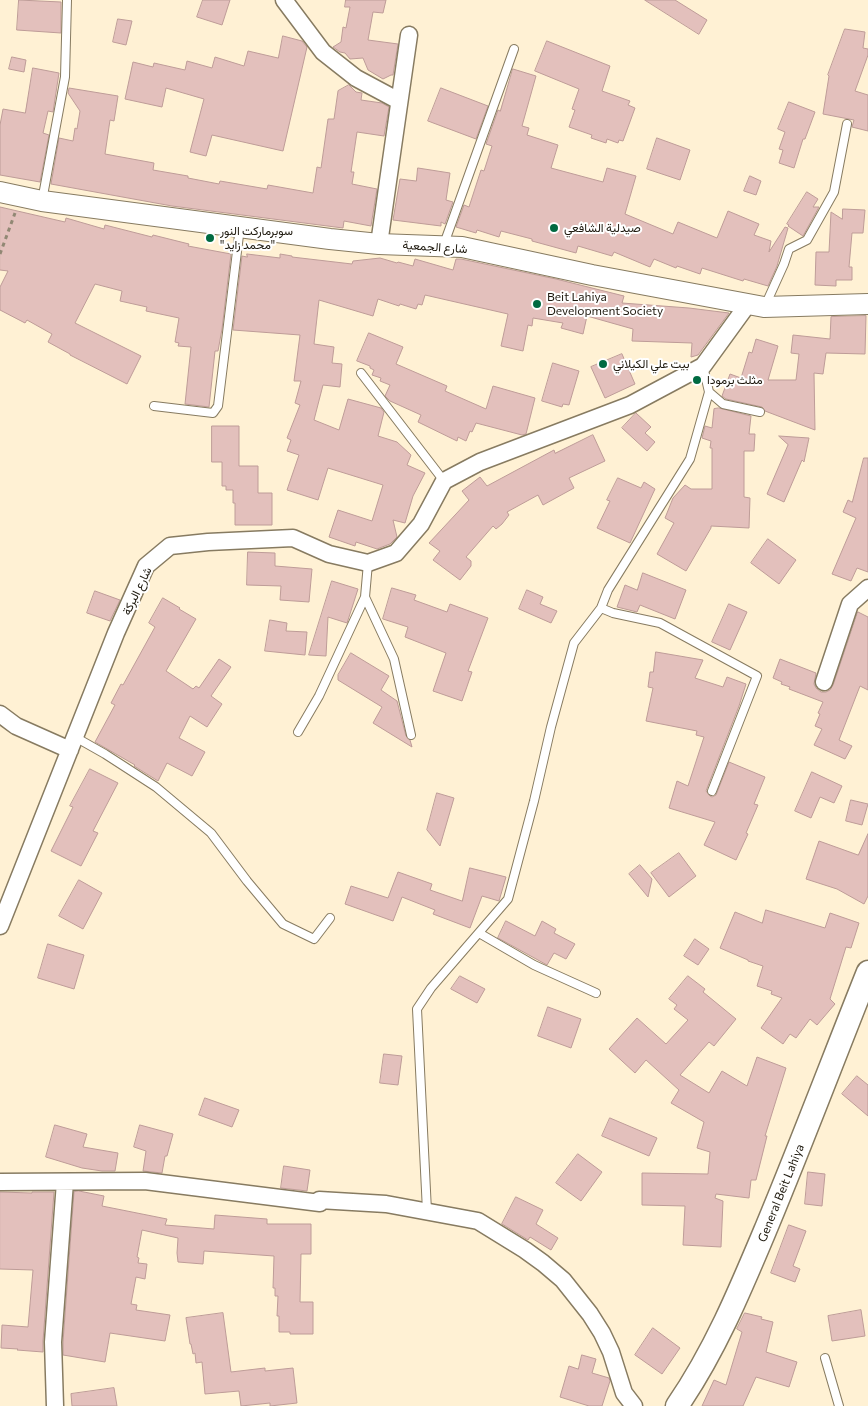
<!DOCTYPE html>
<meta charset="utf-8">
<style>
body{margin:0}
canvas{display:block;background:#fff1d4}
</style>
<canvas width="868" height="1406"></canvas>
<script>
const ctx = document.querySelector('canvas').getContext('2d');
ctx.lineJoin = 'round';
function fillPath(path, color) { ctx.fillStyle = color; ctx.fill(path, 'evenodd'); }
function stroke(path, color, width, dash) { ctx.strokeStyle = color; ctx.lineWidth = width; ctx.lineCap = dash ? 'butt' : 'round'; ctx.setLineDash(dash || []); ctx.stroke(path); }
function drawText(font, color, halo, rows, align = 'center') {
  ctx.font = font + ' Commissioner,Vazirmatn,sans-serif'; ctx.lineWidth = 4; ctx.setLineDash([]); ctx.textBaseline = 'middle'; ctx.strokeStyle = halo; ctx.fillStyle = color; for (const [text, x, y, turn = 0] of rows) {
    ctx.save(); ctx.translate(x, y); ctx.rotate((+turn || 0) * Math.PI / 180); ctx.textAlign = isNaN(turn) ? turn : align; if (halo) ctx.strokeText(text, 0, 0); ctx.fillText(text, 0, 0); ctx.restore();
  }
}
const building = new Path2D(`
 M19 0 61 2V33L17 30Z
 M203 0H230L222 25 197 17Z
 M346 0H386L383 13 373 12 368 40 398 44 393 75H391L383 79 368 70 363 58 350 59 345 53 340 52 333 47 341 42 343 27 346 28 350 7H345Z
 M645 0H675L707 20 699 34Z
 M118 19 132 21 126 45 113 42Z
 M845 29 865 32 863 48 868 49V55L855 91 868 95V131L852 127 854 120 823 114 829 76 828 75Z
 M283 36 302 41 307 47 283 151 212 135 206 156 190 152 204 99 166 88 162 107 125 99 133 62 153 67 154 63 185 70 187 61 212 68 215 57 244 66 248 51 278 58Z
 M547 41 610 66 602 91 630 101 628 105 635 108 623 141 619 140 618 143 607 139 606 143 591 138 592 135 569 127 575 110 572 109 579 89 535 71Z
 M12 57 26 60 24 72 9 69Z
 M33 68 59 73 53 112 48 111 43 133 49 135 40 182 0 175V125L3 109 25 113Z
 M513 69 536 76 522 126 529 128 527 135 558 145 551 168 603 182 607 168 636 176 625 214 673 234 678 222 717 238 728 211 759 224 754 235 771 241 769 252 785 227 788 228 777 266 768 286 744 279 743 281 702 268 700 274 677 266 676 268 654 259 650 267 614 252 612 256 578 246 576 253 532 241V239L501 231 499 237 477 230 476 233 456 227 464 205 469 207 481 170 484 171 492 146 486 144 498 110 500 111Z
 M349 85 356 92 362 93 361 100 382 103 389 107 384 136 357 132 351 172H354L352 184 377 189 371 226 344 221 343 228 172 206 51 184 59 138 73 141 75 128 77 129 80 111 68 93 69 88 118 96 114 121 110 120 105 154 154 163 153 170 188 176V178L219 184 220 181 267 189 268 185 313 193 317 167 321 168 328 119H334L338 91Z
 M441 88 488 106 476 139 428 121Z
 M789 102 815 112 805 139H803L794 168 779 163 783 150 779 149 785 132 778 129Z
 M657 138 690 150 680 180 647 169Z
 M418 168 450 173 446 200 453 202 445 224 441 222V226L393 220 400 179 416 181Z
 M750 176 761 181 756 195 744 191Z
 M807 192 818 199 813 207H819L803 236 788 226 789 225 787 224Z
 M0 207 65 222 66 218 104 229 105 225 152 237 153 235 189 244 188 246 231 254 222 329 218 351H215L209 407 185 404 191 347 178 346 179 343 175 342 179 318 146 311 147 307 120 301 122 291 95 284 75 323 141 356 127 384 70 355V354L48 342 52 334 27 320 25 323 0 310V287L8 271 0 270Z
 M843 209 865 210 863 233H852L849 267H852V280H836V286L815 285 816 252H829L831 212 842 219Z
 M247 254 280 258V254L292 256V257L352 264 353 261 380 258 397 263 398 262 413 266 415 259 453 270 456 259H461L556 279 624 296 622 303 689 308 729 313 698 355 691 357 692 343 632 341 633 329 587 316 583 334 561 328 563 323 533 318 532 326 528 325 523 351 501 346 508 314 425 295 422 305 418 304 416 309 400 304 399 306 378 299 373 316 319 300 314 344 334 347 332 363 342 364 340 387 323 385 314 420 339 430 348 399 381 408 384 412 378 436 397 442 411 455 407 465 425 473 413 496 405 523 393 520 397 537 390 544 377 549 356 542 355 546 329 537 338 510 372 521 383 485 328 468 318 500 287 490 299 455 287 451 291 440 287 438 300 405 295 403 301 381H294L300 335 233 330 242 256 247 257Z
 M866 316 865 354 826 353 823 374 814 373 815 430 765 411 762 407 726 399 722 396 730 374 741 378 749 352 752 353 756 339 778 346 768 380H796L799 354 791 353 793 335 830 339 831 317Z
 M369 333 403 347 396 364 447 386 445 391 486 409 493 386 535 398 526 434 522 435 476 423 472 432 470 431 466 441 458 437 457 441 418 422 421 415 390 401 385 396 390 385 380 381 381 378 372 375 374 370 370 368V366L357 361Z
 M622 354 635 384 605 398 591 367Z
 M553 363 579 371 569 405 563 404 562 407 542 401Z
 M719 408 751 416 749 434H755L754 451H744V497L750 498 749 528 711 526V528L686 571 657 554 674 523 665 518 673 498 685 485 691 489H712V448H710L711 441 702 438 705 426 712 428 714 409Z
 M636 413 651 427 645 433 655 442 647 451 622 428Z
 M212 426H239V466H258V493H272V525H235V503H233V490H226V486H222V462H212Z
 M593 435 605 461 569 478 574 488 543 505 538 495 507 512 509 515 502 524 496 529 493 526 466 557 471 561V566L460 580 433 560 440 551 429 543 469 500 462 491 480 477 487 486 554 450 555 453Z
 M779 436 809 438 804 462 802 460 784 502 767 494 788 445Z
 M864 458H868V572L857 568 851 581 832 574 856 518 843 512 848 500 852 502Z
 M618 478 641 488 644 482 655 489 630 543 597 528 610 501 607 500Z
 M768 539 796 560 779 584 751 563Z
 M248 552 275 553V566L312 569 309 602 280 600 281 586 247 585Z
 M643 573 686 590 675 619 640 605 637 612 617 607 625 585 637 590Z
 M332 581 358 589 349 617 347 623 328 617 326 656 309 655Z
 M392 588 416 595 414 600 447 612 450 604 488 618 468 671 472 672 462 701 433 691 446 653 405 637 408 627 383 619Z
 M527 590 543 597 540 604 557 611 551 623 519 609Z
 M95 591 120 600 110 621 87 613Z
 M163 598 180 608 179 609 196 619 166 671 193 689 196 686 199 688 219 659 231 667 211 696 222 704 207 727 190 716 179 738 205 752 192 776 167 763 158 781 134 766 135 765 95 742 115 705 111 703 121 684 123 685 155 627 149 623Z
 M729 604 747 612 730 650 712 642Z
 M858 612 868 617V690L860 686 839 740 852 746 845 759 814 745 822 729 815 726 820 714 818 713 823 702 789 689 790 687 781 684 782 682 773 678 780 659 816 673 814 684 816 688 821 692H826L830 690 833 685Z
 M270 620 287 623 286 631 307 632 305 655 265 651Z
 M656 652 703 660 695 678 723 687 727 677 746 684 739 706 706 791 710 796 712 797 716 795 729 762 765 777 754 804 758 805 746 833 748 834 736 860 704 845 715 822 669 808 677 781 688 786 704 737 696 735 697 731 646 721 653 688 648 687 650 672H653Z
 M351 653 389 676 381 690 397 701 406 736 410 740 412 747 373 723 382 707 338 680V675Z
 M90 769 118 783 93 831 98 833 81 866 51 851 73 807 70 806Z
 M812 772 842 786 834 803 820 797 811 818 795 811Z
 M437 793 454 798 440 846 427 830Z
 M851 800 868 804 862 825 846 821Z
 M868 834V896L864 904 837 889 806 879 819 841 858 855Z
 M679 853 696 876 669 897 651 873Z
 M640 865 652 879 648 897 629 874Z
 M470 868 506 877 499 901 482 896 470 928 433 914 435 910 402 897 393 921 345 904 351 886 388 898 398 872 432 884 430 890 462 901Z
 M79 880 102 893 83 929 59 916Z
 M766 910 825 928 830 913 859 923 851 948 846 947 830 999 835 1004 817 1025 810 1019 796 1038 790 1034 783 1044 761 1028 782 998 771 994 772 991 757 986 763 966 748 961V960L720 948 735 912 762 923Z
 M506 921 535 936 542 921 556 929 554 933 575 944 566 959 554 953 547 965 498 938Z
 M695 939 709 949 698 965 684 956Z
 M48 944 84 955 74 989 38 978Z
 M460 976 485 989 477 1003 451 989Z
 M688 976 705 989 703 992 736 1019 714 1046 709 1042 680 1075 709 1093 722 1071 747 1086 757 1057 786 1068 765 1136H767L756 1180H751L749 1198 716 1194 715 1198 723 1201 721 1247 683 1245 685 1206 642 1205V1173L708 1174 710 1152 697 1148 704 1122 671 1103 679 1090 646 1060 635 1073 609 1049 637 1018 666 1044 688 1020 674 1009 677 1005 669 999Z
 M548 1007 581 1019 571 1048 538 1036Z
 M384 1054 402 1056 398 1085 380 1083Z
 M857 1076 868 1085V1116L842 1094Z
 M205 1098 239 1110 232 1127 199 1115Z
 M610 1118 657 1138 649 1156 602 1136Z
 M55 1125 87 1134 83 1147 118 1153 115 1171H102L82 1168 46 1157Z
 M140 1125 173 1134 167 1156H165L162 1173 143 1171 146 1151 134 1147Z
 M578 1154 602 1172 581 1201 556 1183Z
 M284 1166 310 1170 307 1191 281 1188Z
 M808 1172 825 1174 822 1206 805 1204Z
 M79 1191 104 1196 102 1206 167 1219 165 1225 214 1229 215 1215 267 1219V1224H311V1254H301L300 1302H313V1334H290V1332H279V1316H277L278 1296H275V1288H273L274 1256 204 1251 203 1264 178 1262 177 1253 178 1238 142 1230 137 1257 139 1258 138 1263 147 1264 145 1279 136 1277 131 1304 137 1305 136 1310 170 1315 165 1341 110 1333 105 1362 63 1355V1342L74 1192Z
 M0 1192 32 1193V1192H54L43 1341V1352L17 1350 18 1349 1 1348 2 1325 28 1327 33 1270 0 1269Z
 M516 1197 543 1210 536 1224 558 1238 551 1250 530 1237 528 1240 502 1224Z
 M789 1225 806 1231 793 1266 800 1269 795 1282 771 1273Z
 M861 1310 865 1336 832 1341 828 1316Z
 M223 1313 231 1372 265 1368V1371L293 1368 297 1403 270 1406V1403L241 1406 239 1391 205 1394 202 1362 196 1363 195 1353 193 1354 191 1344H190L186 1318Z
 M745 1313 762 1317 761 1319 773 1322 766 1352 797 1362 789 1387 756 1377 743 1406H702L714 1380 726 1385 742 1332 737 1329Z
 M653 1328 680 1348 662 1374 635 1355Z
 M582 1355 596 1359 592 1373 609 1378 610 1381 602 1406H589L560 1397 569 1366 578 1369Z
 M114 1388 117 1406H72L71 1394Z`);
const path = new Path2D(`
 M0 254 15 213`);
const service = new Path2D(`
 M42 201 65 77 67 0
 M444 244 514 49
 M765 306 784 264 789 249 807 240 834 192 847 124
 M361 373 444 481
 M709 392 723 404 760 412
 M154 406 213 413 218 406 240 227
 M365 597 394 659 411 735
 M601 608 608 590 690 459 709 392 703 366
 M298 732 319 696 365 597 368 563
 M75 737 105 754 156 787 211 833 247 881 283 924 314 939 330 918
 M479 933 534 965 596 993
 M427 1211 417 1009 431 988 508 899 534 801 551 727 574 643 601 608 613 613 660 623 757 676 712 791
 M825 1358 839 1406`);
const minor = new Path2D(`
 M284 0 323 52 356 78 399 101
 M379 244 409 35
 M824 682 850 604 868 588
 M0 714 16 726 70 750
 M0 926 116 633 146 566 170 546 208 542 293 538 329 554 368 563 396 553 421 524 444 481 480 462 630 405 703 366 748 304
 M0 1182 145 1181 320 1203 319 1200 386 1204 478 1221 525 1250 543 1263 563 1280 590 1314 602 1333 611 1352 624 1393 634 1406
 M55 1406 53 1342 65 1182`);
const tertiary = new Path2D(`
 M0 192 42 201 330 239 379 244 462 247 592 275 764 307 868 304`);
const secondary = new Path2D(`
 M677 1406C715 1351 741 1288 767 1226 802 1142 834 1057 868 972`);
const markers = [
 [554,228,5,"#006a41"],
 [210,238,5,"#006a41"],
 [537,304,5,"#006a41"],
 [603,364,5,"#006a41"],
 [697,380,5,"#006a41"]
];
const poiNames = [
 ["صيدلية الشافعي",564,228],
 ["سوبرماركت النور",220,231],
 ["\"محمد زايد\"",220,245],
 ["Beit Lahiya",547,297],
 ["Development Society",547,311],
 ["بيت علي الكيلاني",613,364],
 ["مثلث برمودا",707,380]
];
const streetNames = [
 ["شارع الجمعية",435,247,4],
 ["شارع البركة",137,591,-64],
 ["General Beit Lahiya",781,1193,-68]
];
fillPath(building, '#e3c0bc');
stroke(building, '#be9c98', 1);
stroke(service, '#877b61', 10);
stroke(minor, '#877b61', 19);
stroke(tertiary, '#877b61', 22);
stroke(secondary, '#877b61', 25);
stroke(path, '#918874', 3, [4, 4]);
stroke(service, '#fff', 8);
stroke(minor, '#fff', 16);
stroke(tertiary, '#fff', 20);
stroke(secondary, '#fff', 22);
for (const [x, y, r, color] of markers) { const dot = new Path2D(); dot.arc(x, y, r, 0, 2 * Math.PI); ctx.fillStyle = color; ctx.fill(dot); stroke(dot, '#fff', 2); }
drawText('12px', '#1d180d', '#fff', poiNames, 'left');
drawText('12px', '#1d180d', '#fff', streetNames);
</script>
